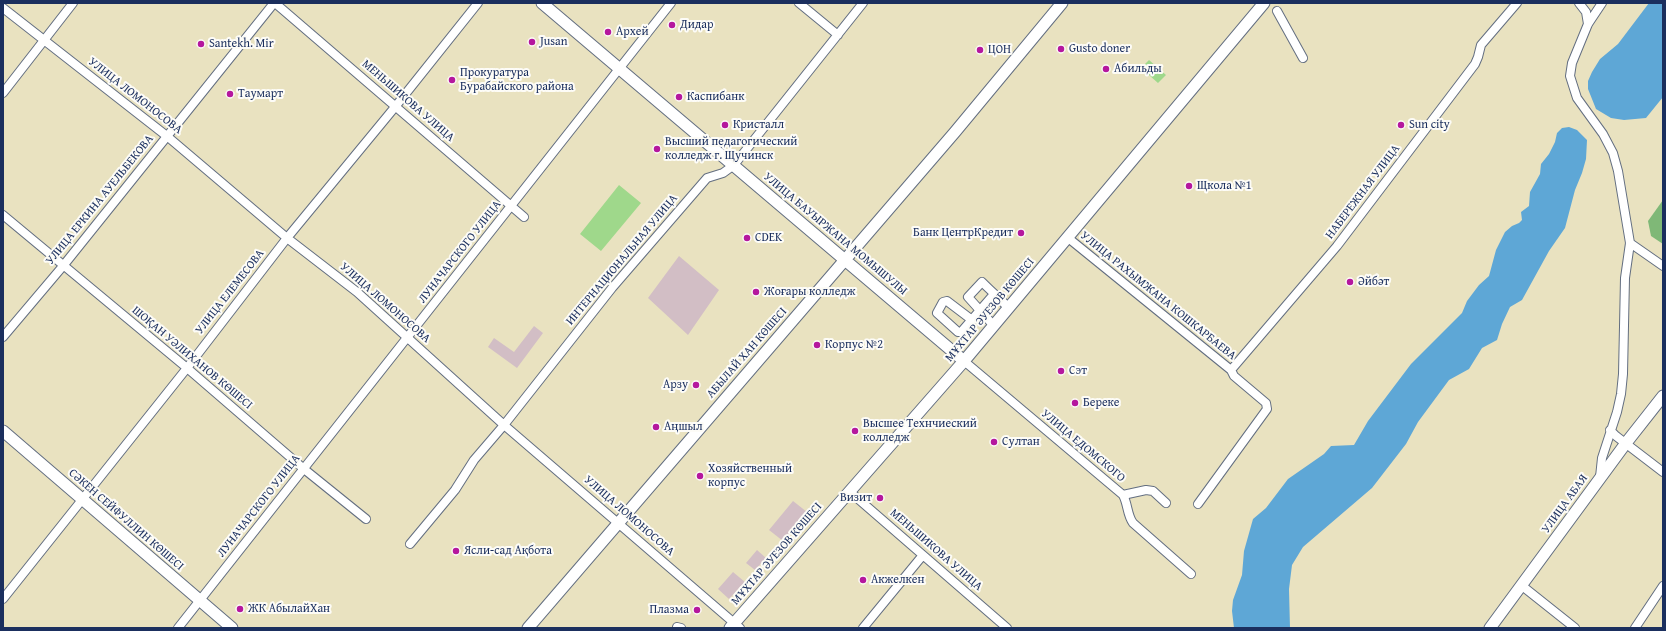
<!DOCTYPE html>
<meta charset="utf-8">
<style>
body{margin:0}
#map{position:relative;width:1666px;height:631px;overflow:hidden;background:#e9e2c0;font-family:"Gentium Book Plus",serif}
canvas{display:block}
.frame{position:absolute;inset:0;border:4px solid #1b2f5e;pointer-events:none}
</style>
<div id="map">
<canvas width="1666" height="631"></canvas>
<div class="frame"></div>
</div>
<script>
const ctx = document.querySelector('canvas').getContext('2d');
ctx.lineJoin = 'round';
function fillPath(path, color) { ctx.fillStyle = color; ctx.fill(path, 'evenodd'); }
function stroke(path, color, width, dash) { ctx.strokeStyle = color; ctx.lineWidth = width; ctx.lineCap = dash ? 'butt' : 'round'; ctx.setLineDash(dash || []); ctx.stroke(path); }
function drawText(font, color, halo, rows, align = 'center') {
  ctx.font = font + ' "Gentium Book Plus",serif'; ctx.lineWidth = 4; ctx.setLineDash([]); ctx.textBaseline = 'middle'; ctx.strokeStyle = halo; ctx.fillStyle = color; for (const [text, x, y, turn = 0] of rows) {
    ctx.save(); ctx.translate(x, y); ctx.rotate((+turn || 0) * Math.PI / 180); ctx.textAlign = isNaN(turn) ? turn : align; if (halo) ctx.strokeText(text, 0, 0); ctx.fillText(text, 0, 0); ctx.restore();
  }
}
const industrial = new Path2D(`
 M679 256 719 290 688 335 648 298Z
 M534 326 543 333 517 368 488 347 494 338 514 352Z
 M793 501 807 512 783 541 769 530Z
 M757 550 766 558 755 570 746 563Z
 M733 572 745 582 729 599 718 589Z`);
const green = new Path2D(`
 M1149 60 1166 75 1158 83 1141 68Z
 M619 185 641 203 601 251 580 234Z`);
const forest = new Path2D(`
 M1663 200V244L1651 236 1648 221Z`);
const water = new Path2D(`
 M1649 3H1663V97L1646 118 1624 120 1611 118 1596 109 1588 89V81L1592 72 1600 59 1618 44Z
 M1569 127 1577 130 1587 140 1586 159 1582 173 1575 190 1565 228 1549 251 1522 300 1510 307 1502 324 1497 340 1482 348 1469 369 1449 380 1418 422 1406 444 1372 488 1303 547 1292 565 1289 589 1290 628H1234L1232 611 1233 600 1242 575 1244 551 1253 519 1266 508 1288 479 1324 454 1331 446 1354 445 1368 421 1411 364 1462 313 1467 301 1479 285 1489 276 1496 250 1505 232 1512 226 1519 223 1522 220 1521 212 1529 206 1530 192 1540 174 1541 164 1549 154 1555 142 1557 133 1562 128Z`);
const street = new Path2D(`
 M275 3 524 217
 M799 3 838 35
 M1579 3 1586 12 1588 24
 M3 8 168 137 287 238 357 292 504 425 740 628
 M1277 11 1303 58
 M3 93 73 3
 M3 215 187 368 304 469 366 519
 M1067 237 1231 370 1234 376 1266 403 1267 409 1198 504
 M1630 243 1663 266
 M994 326 981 311 972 320 947 301 943 302 937 313 958 332H961L994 294 1009 308C1000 299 991 291 982 282L968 297 994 326
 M3 337 63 266 274 3
 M964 361 1123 495C1128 504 1127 515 1133 523L1191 574
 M1231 370 1337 246 1475 64 1478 57 1481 45 1517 3
 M1610 430 1616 436 1663 472
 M1600 477 1602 458 1617 412 1621 394 1623 374 1625 278 1630 243 1618 171 1613 153 1603 134 1577 98 1570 76 1572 63 1588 24 1602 3
 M849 491 1007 628
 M1123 495 1146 490 1153 491 1166 503
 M410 544 455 490 474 460 504 425 612 288 707 178 723 173 734 165 863 3
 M1521 585 1575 628
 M3 599 187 368 287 238 395 107 478 3
 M677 627 681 628
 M178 628 671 3
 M863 628 923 555
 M1635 628 1663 586`);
const secondary = new Path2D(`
 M542 3 964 361
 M3 431 232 628
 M528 628 955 132 1062 3
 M730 628 964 361 1264 3
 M1490 628 1626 443 1663 396`);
const markers = [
 [672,25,4,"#b5179e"],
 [608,32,4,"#b5179e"],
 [532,42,4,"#b5179e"],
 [201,44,4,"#b5179e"],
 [1061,49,4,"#b5179e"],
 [980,50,4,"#b5179e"],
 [1106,69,4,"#b5179e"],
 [452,80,4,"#b5179e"],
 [230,94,4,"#b5179e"],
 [679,97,4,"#b5179e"],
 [725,125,4,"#b5179e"],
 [1401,125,4,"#b5179e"],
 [657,149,4,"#b5179e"],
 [1189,186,4,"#b5179e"],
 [1021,233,4,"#b5179e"],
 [747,238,4,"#b5179e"],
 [1350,282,4,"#b5179e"],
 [756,292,4,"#b5179e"],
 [817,345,4,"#b5179e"],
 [1061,371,4,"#b5179e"],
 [696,385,4,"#b5179e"],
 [1075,403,4,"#b5179e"],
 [656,427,4,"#b5179e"],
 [855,431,4,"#b5179e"],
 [994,442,4,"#b5179e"],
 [700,476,4,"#b5179e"],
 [880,498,4,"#b5179e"],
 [456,551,4,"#b5179e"],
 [863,580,4,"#b5179e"],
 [240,609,4,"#b5179e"],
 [697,610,4,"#b5179e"]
];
const poiNames = [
 ["Дидар",680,25],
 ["Архей",616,32],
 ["Jusan",540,42],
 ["Santekh. Mir",209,44],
 ["Gusto doner",1069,49],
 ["ЦОН",988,50],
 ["Абильды",1114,69],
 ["Прокуратура",460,73],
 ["Бурабайского района",460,87],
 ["Таумарт",238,94],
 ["Каспибанк",687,97],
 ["Кристалл",733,125],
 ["Sun city",1409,125],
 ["Высший педагогический",665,142],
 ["колледж г. Щучинск",665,156],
 ["Щкола №1",1197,186],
 ["Банк ЦентрКредит",1013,233,"right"],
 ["CDEK",755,238],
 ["Әйбәт",1358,282],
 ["Жоғары колледж",764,292],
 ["Корпус №2",825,345],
 ["Сэт",1069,371],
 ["Арзу",688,385,"right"],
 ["Береке",1083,403],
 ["Высшее Технчиеский",863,424],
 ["колледж",863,438],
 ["Аңшыл",664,427],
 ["Султан",1002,442],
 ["Хозяйственный",708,469],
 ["корпус",708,483],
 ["Визит",872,498,"right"],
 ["Ясли-сад Ақбота",464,551],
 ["Акжелкен",871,580],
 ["ЖК АбылайХан",248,609],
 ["Плазма",689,610,"right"]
];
const streetNames = [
 ["УЛИЦА ЛОМОНОСОВА",135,96,38],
 ["МЕНЬШИКОВА УЛИЦА",408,101,41],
 ["НАБЕРЕЖНАЯ УЛИЦА",1363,192,-53],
 ["УЛИЦА ЕРКИНА АУЕЛЬБЕКОВА",100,200,-51],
 ["УЛИЦА БАУЫРЖАНА МОМЫШУЛЫ",835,234,40],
 ["ЛУНАЧАРСКОГО УЛИЦА",460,252,-52],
 ["ИНТЕРНАЦИОНАЛЬНАЯ УЛИЦА",622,260,-50],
 ["УЛИЦА ЕЛЕМЕСОВА",230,292,-52],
 ["УЛИЦА РАХЫМЖАНА КОШКАРБАЕВА",1158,296,39],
 ["УЛИЦА ЛОМОНОСОВА",385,303,41],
 ["МҰХТАР ӘУЕЗОВ КӨШЕСІ",990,310,-50],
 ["АБЫЛАЙ ХАН КӨШЕСІ",747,353,-49],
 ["ШОҚАН УӘЛИХАНОВ КӨШЕСІ",192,358,40],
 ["УЛИЦА ЕДОМСКОГО",1083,446,40],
 ["УЛИЦА АБАЯ",1565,504,-54],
 ["ЛУНАЧАРСКОГО УЛИЦА",259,506,-52],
 ["УЛИЦА ЛОМОНОСОВА",629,516,41],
 ["СӘКЕН СЕЙФУЛЛИН КӨШЕСІ",126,520,41],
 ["МЕНЬШИКОВА УЛИЦА",936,550,41],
 ["МҰХТАР ӘУЕЗОВ КӨШЕСІ",777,554,-49]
];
fillPath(industrial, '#d2bec5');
fillPath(green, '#9fd88b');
fillPath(forest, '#7fb877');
fillPath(water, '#5ea7d6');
stroke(street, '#636e80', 10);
stroke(secondary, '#636e80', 13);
stroke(street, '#fff', 8);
stroke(secondary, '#fff', 11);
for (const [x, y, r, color] of markers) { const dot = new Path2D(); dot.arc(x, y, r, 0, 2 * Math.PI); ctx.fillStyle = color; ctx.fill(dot); stroke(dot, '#fdfcf7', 1.5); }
drawText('12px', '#1b2f5e', '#fdfcf7', poiNames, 'left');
drawText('12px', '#1b2f5e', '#fdfcf7', streetNames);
</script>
